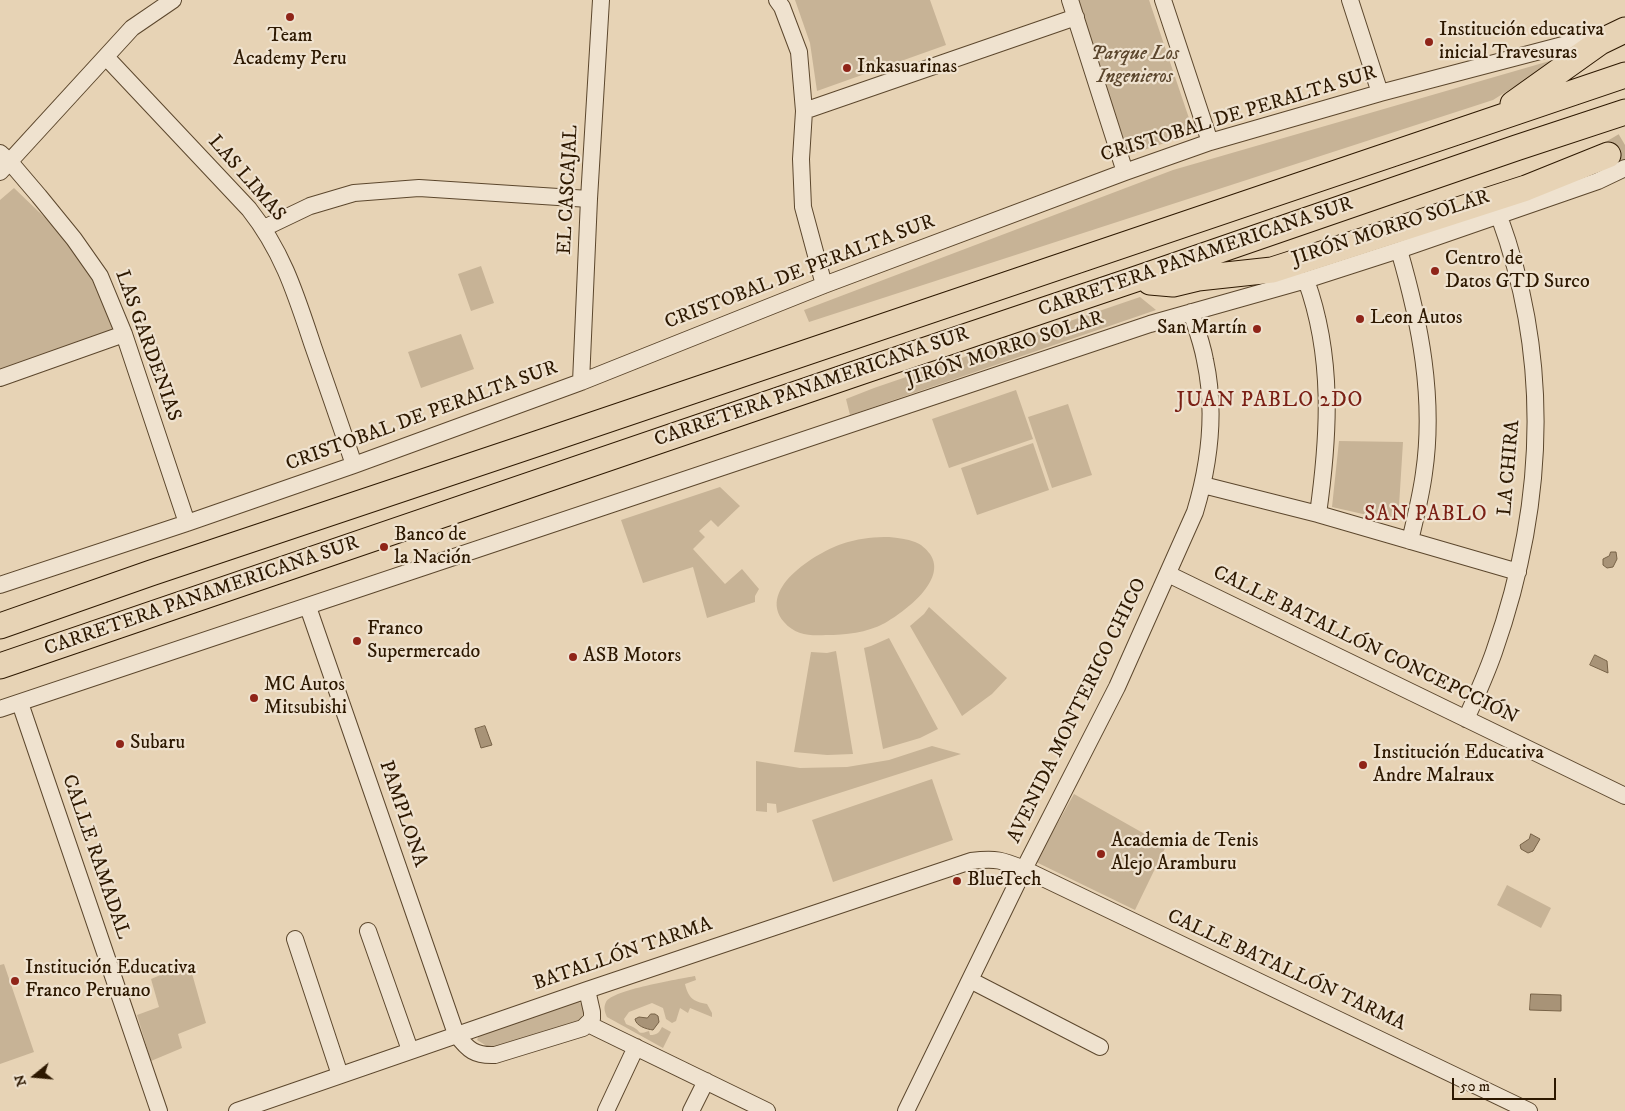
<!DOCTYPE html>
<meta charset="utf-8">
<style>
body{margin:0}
#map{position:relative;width:1625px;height:1111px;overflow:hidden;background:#e7d3b5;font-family:"IM FELL DW Pica",serif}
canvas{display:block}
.north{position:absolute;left:10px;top:1051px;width:50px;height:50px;-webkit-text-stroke:4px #efe2cf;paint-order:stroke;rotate:253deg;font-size:14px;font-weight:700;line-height:20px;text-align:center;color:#2d1800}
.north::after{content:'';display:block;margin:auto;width:18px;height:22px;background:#2d1800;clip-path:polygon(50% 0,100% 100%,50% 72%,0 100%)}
.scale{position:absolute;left:1452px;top:1078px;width:104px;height:22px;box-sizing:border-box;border:2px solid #2d1800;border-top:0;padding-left:6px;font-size:15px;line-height:18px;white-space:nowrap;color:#2d1800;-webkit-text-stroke:4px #efe2cf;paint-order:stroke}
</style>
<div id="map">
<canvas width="1625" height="1111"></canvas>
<div class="north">N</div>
<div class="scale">50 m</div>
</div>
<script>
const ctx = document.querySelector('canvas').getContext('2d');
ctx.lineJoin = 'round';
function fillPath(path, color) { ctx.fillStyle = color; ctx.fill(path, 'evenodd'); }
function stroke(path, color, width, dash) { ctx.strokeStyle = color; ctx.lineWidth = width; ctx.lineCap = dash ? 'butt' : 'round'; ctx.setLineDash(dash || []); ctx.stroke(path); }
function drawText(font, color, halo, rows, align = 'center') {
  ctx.font = font + ' "IM FELL DW Pica",serif'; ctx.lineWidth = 4.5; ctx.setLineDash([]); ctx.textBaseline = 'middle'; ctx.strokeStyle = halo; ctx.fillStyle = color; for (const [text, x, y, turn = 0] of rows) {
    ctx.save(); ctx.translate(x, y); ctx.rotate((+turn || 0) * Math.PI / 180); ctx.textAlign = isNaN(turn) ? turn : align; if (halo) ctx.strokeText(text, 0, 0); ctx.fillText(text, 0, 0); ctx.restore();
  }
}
const green = new Path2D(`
 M795 0H930L946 45 817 91 810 43Z
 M1077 0H1149L1194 133 1129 155Z
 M1560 58 1493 100 809 322 804 310 1173 170Z
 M14 188 63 235 90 273 114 331 0 370V200Z
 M481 266 494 303 471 311 458 274Z
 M1140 297 1156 310 850 415 846 399 874 388Z
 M461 334 474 369 421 388 408 352Z
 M1016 390 1033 439 949 468 932 419Z
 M1068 404 1092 475 1052 488 1028 417Z
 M1339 441 1403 442 1398 522 1332 507Z
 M1033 443 1049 490 977 515 961 468Z
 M720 487 740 506 718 527 711 520 699 531 705 537 693 549 725 584 742 569 759 589 755 596V602L707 618 693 567 643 583 621 520Z
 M889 537C898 538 907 539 915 542 921 544 926 549 930 554 948 580 904 612 885 623 866 633 846 635 826 635 810 636 795 635 784 622 755 588 821 549 848 542 862 538 875 537 889 537Z
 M929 607 1007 678 992 694 962 716 910 626 924 614Z
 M889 638 938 729 920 738 883 749 864 648 871 646Z
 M836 651 853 754 827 755 794 752 811 652 827 653Z
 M932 746 961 754 777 813 776 804 767 803V812L756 811V761L800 768 847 767 889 760Z
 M932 779 953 840 833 882 812 820Z
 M1074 794 1166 846 1135 910 1036 862Z
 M1507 885 1551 908 1541 928 1497 905Z
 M189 963 206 1023 178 1034 182 1048 151 1061 137 1015 159 1007 151 979Z
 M4 964 34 1052 0 1064V965Z
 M695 976 696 980 685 984C688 997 693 1002 707 1004L712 1013V1017L690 1008 688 1013 680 1008 676 1021 672 1023 666 1019 663 1008 652 1003 629 1012 624 1019 626 1024C628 1025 631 1026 633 1027 642 1032 637 1035 649 1031L650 1035C657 1035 659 1033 662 1027L671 1032 663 1048 607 1017C605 1012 603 1008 606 1002 612 990 679 979 695 976Z
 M576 1000C587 1006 585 1015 577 1023L498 1047 490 1048 477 1040 480 1033Z`);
const water = new Path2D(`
 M1611 552H1616L1617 559 1613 567 1607 568 1603 565V559L1609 556Z
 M1595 655 1607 661 1608 673 1590 665Z
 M485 726 492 745 481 748 475 729Z
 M1531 834 1540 839 1533 851 1528 853 1521 849 1520 845 1529 839Z
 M1531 994 1561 995V1011L1530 1010Z
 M651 1014H655L658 1016 659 1022 653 1030C646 1029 636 1026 635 1019L639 1017 647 1018Z`);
const highwayTunnel = new Path2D(`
 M1608 155 1625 145`);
const minor = new Path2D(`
 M777 0 782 7 799 52 804 111 801 159 803 207 824 285
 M1070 0 1125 172
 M1163 0 1210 142
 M1350 0 1380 93
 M106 57 249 209C283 252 296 295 313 346 327 386 341 426 354 465
 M804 111 1076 17
 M0 153 10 162 39 196 74 239 100 276 124 334 187 523
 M0 172 132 28 173 0
 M264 228 310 206 354 193 419 188 589 199
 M1399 250C1420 322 1435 398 1424 473 1421 496 1415 519 1410 541
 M1306 280C1334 357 1329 436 1318 514
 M0 378 124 334
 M581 382 589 199 601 0
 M1203 485 1318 514 1518 572
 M1168 574 1625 796
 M0 585 187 523 354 465 581 382 824 285 1125 172 1210 142 1380 93 1601 35
 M308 607 456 1034C468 1050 475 1056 495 1055L583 1028 592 1019V1012L587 990
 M20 703 159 1111
 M0 709 1150 324 1306 280 1399 250 1598 181 1625 168
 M1466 719C1476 697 1486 675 1494 652 1545 507 1552 361 1499 216
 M368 931 410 1050
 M295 939 340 1075
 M970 980 1100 1047
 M588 1024 767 1111
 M237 1111 587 990 971 861C996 858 1002 860 1024 869L1529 1111
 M606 1111 636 1047
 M691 1111 706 1081
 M906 1111 1024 869 1117 687 1195 512C1210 462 1216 411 1205 360 1202 343 1196 327 1191 312`);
const highway = new Path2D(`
 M1513 104 1600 42 1625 30
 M1150 282 1173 284 1198 278 1272 270 1526 188 1608 155
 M0 626 151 573 539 443 1625 75
 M0 666 878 366 1133 280 1516 148 1625 112`);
const markers = [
 [290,17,5,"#8f2418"],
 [1429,42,5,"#8f2418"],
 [847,68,5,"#8f2418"],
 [1435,271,5,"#8f2418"],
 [1360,319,5,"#8f2418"],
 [1257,329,5,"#8f2418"],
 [384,547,5,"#8f2418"],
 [357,641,5,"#8f2418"],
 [573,657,5,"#8f2418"],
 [254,698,5,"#8f2418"],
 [120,744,5,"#8f2418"],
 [1363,765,5,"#8f2418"],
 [1101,854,5,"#8f2418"],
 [957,881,5,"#8f2418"],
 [15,981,5,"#8f2418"]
];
const poiNames = [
 ["Institución educativa",1439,31],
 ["inicial Travesuras",1439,54],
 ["Team",290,37,"center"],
 ["Academy Peru",290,60,"center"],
 ["Inkasuarinas",857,68],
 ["Centro de",1445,260],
 ["Datos GTD Surco",1445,283],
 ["Leon Autos",1370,319],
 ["San Martín",1247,329,"right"],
 ["Banco de",394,536],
 ["la Nación",394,559],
 ["Franco",367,630],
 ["Supermercado",367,653],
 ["ASB Motors",583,657],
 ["MC Autos",264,686],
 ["Mitsubishi",264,709],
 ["Subaru",130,744],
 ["Institución Educativa",1373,754],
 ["Andre Malraux",1373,777],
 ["Academia de Tenis",1111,842],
 ["Alejo Aramburu",1111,865],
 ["BlueTech",967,881],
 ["Institución Educativa",25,969],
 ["Franco Peruano",25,992]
];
const parkNames = [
 ["Parque Los",1135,55],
 ["Ingenieros",1135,78]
];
const streetNames = [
 ["CRISTOBAL DE PERALTA SUR",1239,115,-17],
 ["LAS LIMAS",246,179,49],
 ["EL CASCAJAL",569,190,-87],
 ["JIRÓN MORRO SOLAR",1391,229,-18],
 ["CARRETERA PANAMERICANA SUR",1196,258,-19],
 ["CRISTOBAL DE PERALTA SUR",800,273,-21],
 ["LAS GARDENIAS",147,346,70],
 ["JIRÓN MORRO SOLAR",1005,350,-18],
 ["CARRETERA PANAMERICANA SUR",812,388,-19],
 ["CRISTOBAL DE PERALTA SUR",422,417,-20],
 ["LA CHIRA",1510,468,-85],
 ["CARRETERA PANAMERICANA SUR",202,597,-19],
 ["CALLE BATALLÓN CONCEPCCIÓN",1365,646,26],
 ["AVENIDA MONTERICO CHICO",1078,711,-64],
 ["PAMPLONA",402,814,71],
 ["CALLE RAMADAL",95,857,71],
 ["BATALLÓN TARMA",623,955,-19],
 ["CALLE BATALLÓN TARMA",1286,971,25]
];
const neighbourhoodNames = [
 ["JUAN PABLO 2DO",1270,402],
 ["SAN PABLO",1426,516]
];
fillPath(green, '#c7b396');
fillPath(water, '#a89377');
stroke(water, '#776247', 1);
stroke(highwayTunnel, '#c2ae91', 25, [25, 12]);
stroke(minor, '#5c472d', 18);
stroke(highway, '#2d1800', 27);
stroke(minor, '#efe2cf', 16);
stroke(highway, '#e7d3b5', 25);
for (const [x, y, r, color] of markers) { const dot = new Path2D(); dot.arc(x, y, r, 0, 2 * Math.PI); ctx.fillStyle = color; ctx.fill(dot); stroke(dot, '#efe2cf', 2); }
drawText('20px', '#2d1800', '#efe2cf', poiNames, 'left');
drawText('italic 20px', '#5b462d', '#efe2cf', parkNames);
drawText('20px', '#2d1800', '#efe2cf', streetNames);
ctx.letterSpacing = '1px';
drawText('21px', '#7a1f14', '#efe2cf', neighbourhoodNames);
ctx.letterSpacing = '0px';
</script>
